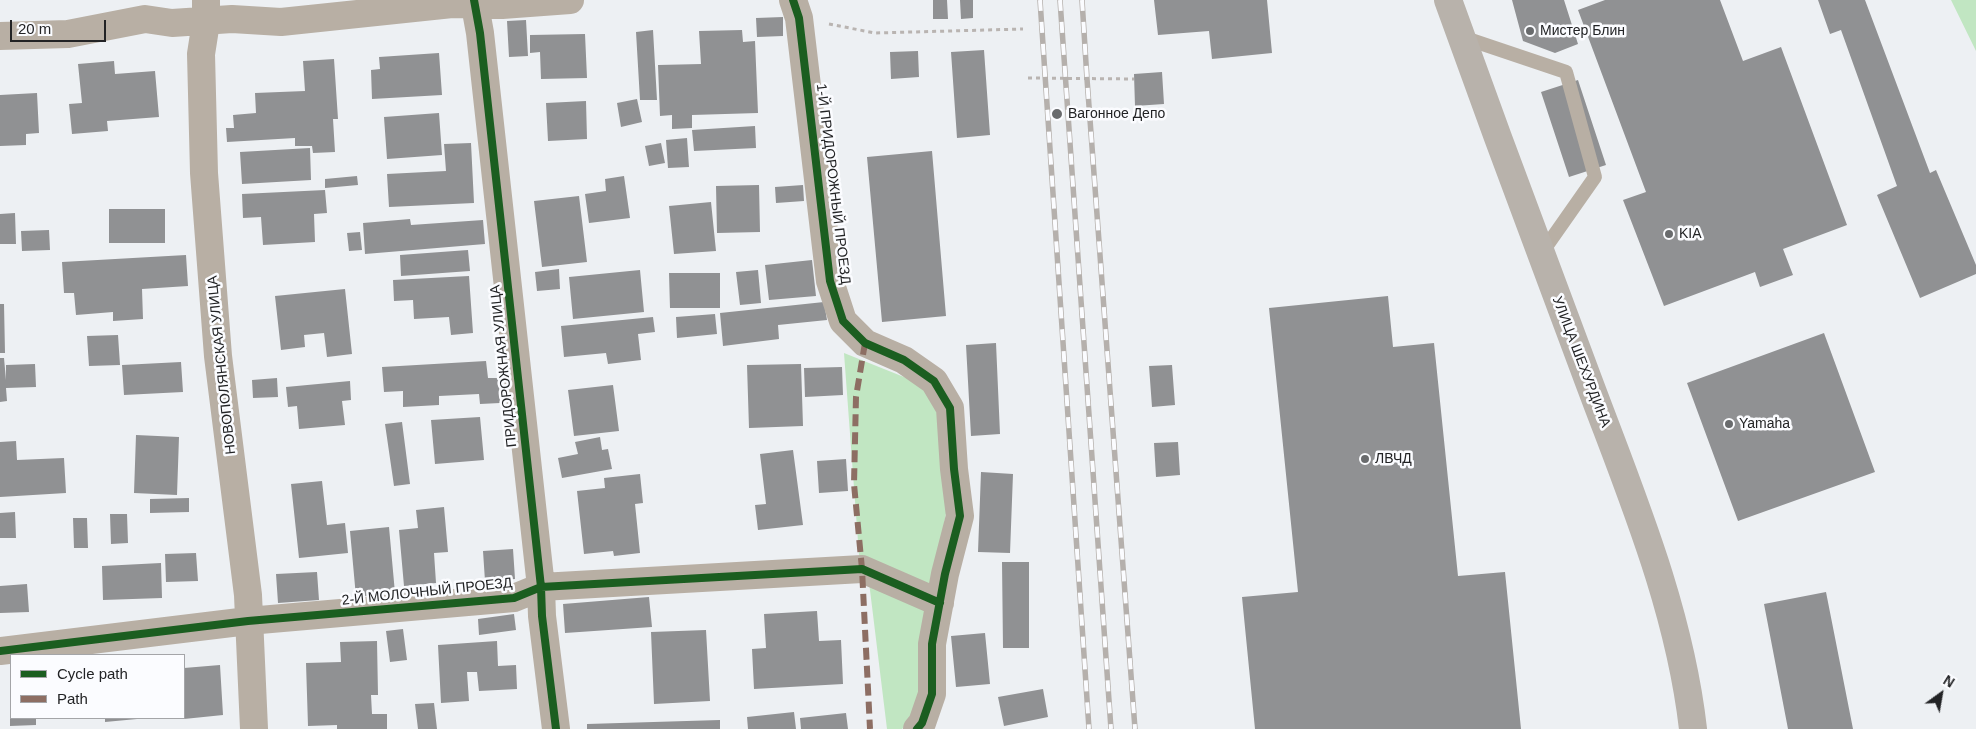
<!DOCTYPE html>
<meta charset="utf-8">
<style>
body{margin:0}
#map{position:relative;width:1976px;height:729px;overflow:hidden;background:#edf0f3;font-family:Arial,sans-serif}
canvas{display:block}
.legend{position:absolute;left:10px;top:654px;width:175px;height:65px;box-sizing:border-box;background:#fbfcff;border:1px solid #a4a5a8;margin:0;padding:6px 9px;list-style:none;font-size:15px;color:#222325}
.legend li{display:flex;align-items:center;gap:10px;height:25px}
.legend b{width:25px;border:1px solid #a4a5a8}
.north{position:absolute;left:1916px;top:669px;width:50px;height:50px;-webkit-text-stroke:4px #fbfcff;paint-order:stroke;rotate:32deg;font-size:14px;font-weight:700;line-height:20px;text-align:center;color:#222325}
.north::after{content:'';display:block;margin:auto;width:18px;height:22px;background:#222325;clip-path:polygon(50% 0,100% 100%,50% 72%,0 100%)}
.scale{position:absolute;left:10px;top:20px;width:96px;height:22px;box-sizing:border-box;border:2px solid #222325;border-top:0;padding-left:6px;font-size:15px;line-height:18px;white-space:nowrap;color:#222325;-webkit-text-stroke:4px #fbfcff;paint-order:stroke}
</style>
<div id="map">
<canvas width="1976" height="729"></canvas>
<ul class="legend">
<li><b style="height:6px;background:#1b5e20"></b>Cycle path</li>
<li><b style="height:6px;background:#8d6e63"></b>Path</li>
</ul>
<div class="north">N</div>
<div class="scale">20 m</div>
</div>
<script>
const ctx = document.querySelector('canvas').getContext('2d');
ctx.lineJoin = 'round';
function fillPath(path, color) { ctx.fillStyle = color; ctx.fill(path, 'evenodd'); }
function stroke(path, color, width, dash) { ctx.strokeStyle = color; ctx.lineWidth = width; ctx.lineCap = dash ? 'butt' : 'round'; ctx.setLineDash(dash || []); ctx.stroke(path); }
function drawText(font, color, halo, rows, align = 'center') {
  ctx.font = font + ' Arial,sans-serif'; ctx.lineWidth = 5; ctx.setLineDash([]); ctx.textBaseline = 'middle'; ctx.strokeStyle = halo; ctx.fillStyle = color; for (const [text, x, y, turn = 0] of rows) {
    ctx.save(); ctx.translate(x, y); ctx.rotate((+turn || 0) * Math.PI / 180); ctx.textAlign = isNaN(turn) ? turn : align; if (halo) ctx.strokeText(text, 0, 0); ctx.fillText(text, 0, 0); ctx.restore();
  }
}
const green = new Path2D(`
 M1951 0H1976V51Z
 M844 353 919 383 940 410 947 508 936 567 920 703 912 719 902 729H887L869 582 859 555Z`);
const building = new Path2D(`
 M933 0H947L948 19H933Z
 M960 0H973V18L961 19Z
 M1154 0H1267L1272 53 1212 59 1209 31 1158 35Z
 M1512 0H1564L1578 44 1555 53 1523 41Z
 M1605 0H1720L1743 61 1781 47 1847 225 1783 249 1793 275 1760 287 1755 272 1664 306 1623 200 1646 192 1578 10Z
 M1818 0H1865L1930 173 1936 170 1976 265V274L1920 298 1877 195 1897 186 1841 30 1830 34Z
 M783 17V36L757 37 756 18Z
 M526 20 528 56 509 57 507 21Z
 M653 30 657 100H640L636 32Z
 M742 30 743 42 755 41 758 113 692 115V128L672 129V115L660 116 658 65 701 64 699 31Z
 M585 34 587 78 541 79 540 52 530 53V35Z
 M984 50 990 135 957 138 951 52Z
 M918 51 919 77 891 79 890 52Z
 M439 53 442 95 372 99 371 70 380 69 379 57Z
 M334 59 338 119H333L335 152 313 153 312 146H295V138L227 142 226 128H234L233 115 256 113 255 93 305 91 303 61Z
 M114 61 115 74 155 71 159 117 107 121 108 131 72 134 69 104 82 103 78 64Z
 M1162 72 1164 104 1135 106 1134 74Z
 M1578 80 1606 165 1569 177 1541 92Z
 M37 93 39 133 26 134V145L0 146V95Z
 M637 99 642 122 621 127 617 103Z
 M586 101 587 139 548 141 546 103Z
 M439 113 442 155 387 159 384 117Z
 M755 126 756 148 694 151 692 130Z
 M687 138 689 167 668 168 666 140Z
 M471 143 474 203 389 207 387 174 446 171 444 144Z
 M661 143 665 163 649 166 645 146Z
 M310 148 311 180 242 184 240 152Z
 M932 151 946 316 882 322 867 157Z
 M357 176 358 185 325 188V179Z
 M624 176 630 218 589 223 585 194 606 191 605 179Z
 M759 185 760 232 717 233 716 186Z
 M803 185 804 201 776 203 775 187Z
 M325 190 327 213 314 214 315 242 263 245 261 217 243 218 242 194Z
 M579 196 587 262 542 267 534 201Z
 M711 202 716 251 674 254 669 206Z
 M109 209H165V243H109Z
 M15 213 16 244H0V214Z
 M410 219 411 225 483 220 485 244 365 254 363 223Z
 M49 230 50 250 22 251 21 231Z
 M360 232 362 250 349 251 347 233Z
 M468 250 470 271 401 276 400 255Z
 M186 255 188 286 142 289 143 319 113 321V312L76 315 74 293H64L62 262Z
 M812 260 816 296 769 300 765 265Z
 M559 269 560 289 537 291 535 272Z
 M640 270 644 312 573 319 569 277Z
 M758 270 761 303 740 305 736 272Z
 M669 273H720V308H670Z
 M469 276 473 333 451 335 449 317 414 319 413 300 394 301 393 280Z
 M345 289 352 354 327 357 324 333 304 335 305 347 281 350 275 296Z
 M1388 296 1393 347 1434 343 1458 576 1505 572 1521 729H1255L1242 597 1298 592 1269 308Z
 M824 302 827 320 778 325 779 339 723 346 720 313Z
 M0 304H4L5 353H0Z
 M715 314 717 334 677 338 676 317Z
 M653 317 655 332 638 334 641 360 608 364 606 353 564 357 561 326Z
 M1824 333 1875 472 1738 521 1687 383Z
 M118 335 120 365 89 366 87 336Z
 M996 343 1000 434 971 436 966 345Z
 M0 358H4L6 380V365L35 364 36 387 6 388 7 401 0 402Z
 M486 361 488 378H499L500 403 480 404 479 394 439 396V405L403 407V391L384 392 382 367Z
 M181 362 183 392 124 395 122 365Z
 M801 364 803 426 749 428 747 365Z
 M1172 365 1175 405 1152 407 1149 366Z
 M842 367 843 395 805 397 804 368Z
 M277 378 278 397 253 398 252 380Z
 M350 381 351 400 342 401 345 425 299 429 297 406 288 407 286 387Z
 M613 385 619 431 574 436 568 390Z
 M480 417 484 460 435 464 431 420Z
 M402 422 410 484 394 486 385 424Z
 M136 435 179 437 177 495 134 493Z
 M600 437 602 450 608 449 612 469 562 478 558 458 578 454 575 442Z
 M16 441 17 460 64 458 66 493 0 497V442Z
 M1178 442 1180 475 1156 477 1154 443Z
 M793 450 803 525 758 530 755 505 766 504 760 454Z
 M846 459 848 491 819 493 817 461Z
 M981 472 1013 474 1010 553 978 552Z
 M640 474 643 503 635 504 640 553 614 556 613 551 584 554 577 491 605 488 604 478Z
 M322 481 327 525 345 523 348 553 299 558 291 484Z
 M189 498V512L150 513V499Z
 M444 507 448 552 434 553 436 583 404 586 399 530 418 528 416 510Z
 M15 512 16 538H0V513Z
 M110 514H127L128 543 111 544Z
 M73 518H87L88 548H74Z
 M389 527 395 593 356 597 350 531Z
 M513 549 515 579 485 581 483 551Z
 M196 553 198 581 166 582 165 554Z
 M1002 562H1029V648H1003Z
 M161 563 162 598 103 600 102 566Z
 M317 572 319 600 278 603 276 574Z
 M27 584 29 612 0 613V586Z
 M1826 592 1853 729H1788L1764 604Z
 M649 597 652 627 565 633 563 604Z
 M817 611 819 641 841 640 843 684 754 689 752 649 766 648 764 614Z
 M514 614 516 630 479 635 478 619Z
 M403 629 407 660 390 662 386 631Z
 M706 630 710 701 654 704 651 632Z
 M985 633 990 684 956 687 951 636Z
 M377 641 378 695H371L372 714H387V729H337V725L308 726 306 663 341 662 340 642Z
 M497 641 498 666 516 665 517 689 479 691 477 672H467L469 701 441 703 438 645Z
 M220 665 223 715 184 719V668Z
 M1043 689 1048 717 1004 726 998 697Z
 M434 703 437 729H418L415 704Z
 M794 712 796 729H748L747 717Z
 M846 713 848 729H801L800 718Z
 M10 718H36V725L10 726Z
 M105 718H137V719L105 722Z
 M720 720V729H587V724Z`);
const path = new Path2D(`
 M829 24 875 33 1023 29
 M1028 78 1134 79`);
const lane = new Path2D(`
 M1462 37 1566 72 1595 177 1541 254`);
const street = new Path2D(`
 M206 0V22L201 54 204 173 218 356 248 595 254 729
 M474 0 480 33 541 587 542 616 556 729
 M793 0 799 18 830 281 843 321 865 343 904 360 934 381 950 408 954 469 960 516 945 574 932 644V694L922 723 917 729
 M0 36 68 34 145 19 172 23 232 19 281 22 452 4 502 5 570 0
 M0 651 248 621 514 598 541 587 862 569 940 603`);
const primary = new Path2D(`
 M1448 0C1493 125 1539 250 1586 374 1629 490 1679 605 1693 729`);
const rail = new Path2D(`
 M1040 0 1089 729
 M1060 0 1111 729
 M1082 0 1087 79 1135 729`);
const quiet = new Path2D(`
 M865 343 856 397 854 484 862 569 870 729`);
const cycleway = new Path2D(`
 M474 0 480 33 541 587 542 616 556 729
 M793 0 799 18 830 281 843 321 865 343 904 360 934 381 950 408 954 469 960 516 945 574 932 644V694L922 723 917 729
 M0 651 248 621 514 598 541 587 862 569 940 603`);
const markers = [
 [1530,31,5,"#696b6d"],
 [1057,114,6,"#696b6d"],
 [1669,234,5,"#696b6d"],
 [1729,424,5,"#696b6d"],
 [1365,459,5,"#696b6d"]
];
const poiNames = [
 ["Мистер Блин",1540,31],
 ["Вагонное Депо",1068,114],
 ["KIA",1679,234],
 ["Yamaha",1739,424],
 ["ЛВЧД",1375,459]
];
const streetNames = [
 ["1-Й ПРИДОРОЖНЫЙ ПРОЕЗД",833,184,83],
 ["УЛИЦА ШЕХУРДИНА",1581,362,69],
 ["НОВОПОЛЯНСКАЯ УЛИЦА",222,365,-96],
 ["ПРИДОРОЖНАЯ УЛИЦА",504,366,-96],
 ["2-Й МОЛОЧНЫЙ ПРОЕЗД",427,592,-6]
];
fillPath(green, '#c1e6c2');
fillPath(building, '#909193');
stroke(path, '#b9b4b1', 3, [4, 4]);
stroke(lane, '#b8afa4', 14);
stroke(street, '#b8afa4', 28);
stroke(primary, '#b8b2ab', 28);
stroke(rail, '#b5b0ac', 5.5);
stroke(rail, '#fbfcff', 4, [11]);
stroke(quiet, '#8d6e63', 6, [12, 6]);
stroke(cycleway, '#1b5e20', 8);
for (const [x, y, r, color] of markers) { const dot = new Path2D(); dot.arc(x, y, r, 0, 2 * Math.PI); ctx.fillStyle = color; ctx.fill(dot); stroke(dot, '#fbfcff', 2); }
drawText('14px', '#222325', '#fbfcff', poiNames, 'left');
drawText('14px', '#222325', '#fbfcff', streetNames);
</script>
